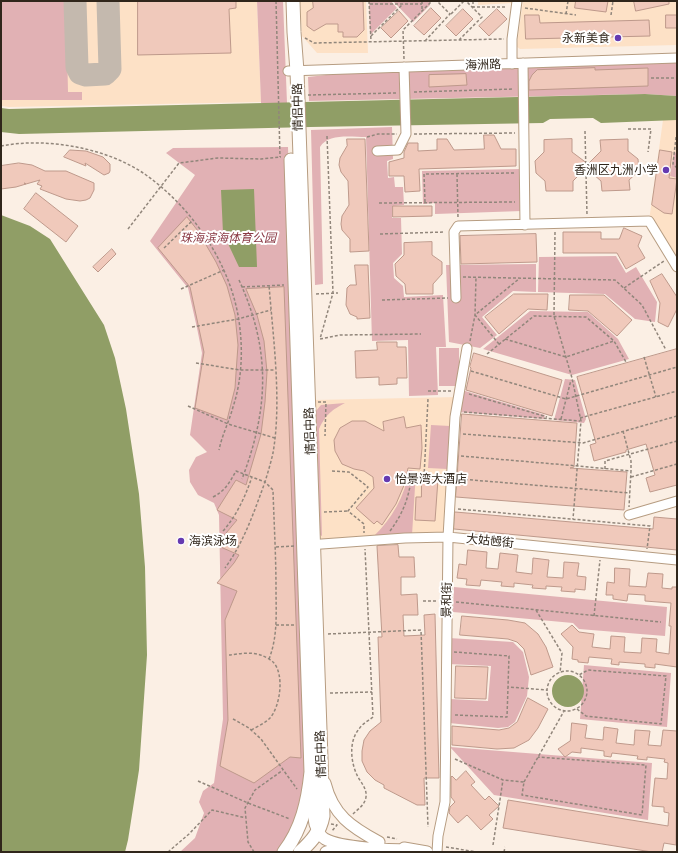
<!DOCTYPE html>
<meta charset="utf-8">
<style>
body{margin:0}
#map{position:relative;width:678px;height:853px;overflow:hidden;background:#fbefe4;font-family:"Crimson Pro",serif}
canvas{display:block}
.frame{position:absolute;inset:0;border:2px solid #30261b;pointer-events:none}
</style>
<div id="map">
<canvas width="678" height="853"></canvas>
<div class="frame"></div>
</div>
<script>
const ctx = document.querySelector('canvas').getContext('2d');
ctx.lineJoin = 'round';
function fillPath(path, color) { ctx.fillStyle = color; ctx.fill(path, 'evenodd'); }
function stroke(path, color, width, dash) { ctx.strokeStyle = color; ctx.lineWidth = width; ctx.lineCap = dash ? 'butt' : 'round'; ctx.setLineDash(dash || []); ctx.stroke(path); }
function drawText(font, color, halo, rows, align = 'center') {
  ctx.font = font + ' "Crimson Pro","Noto Sans SC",serif'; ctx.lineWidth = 4; ctx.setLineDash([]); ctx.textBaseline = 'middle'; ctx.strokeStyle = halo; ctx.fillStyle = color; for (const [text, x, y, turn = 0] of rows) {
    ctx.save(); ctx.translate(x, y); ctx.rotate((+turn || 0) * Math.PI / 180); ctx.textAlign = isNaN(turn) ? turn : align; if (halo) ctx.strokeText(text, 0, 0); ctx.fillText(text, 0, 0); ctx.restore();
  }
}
const built = new Path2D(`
 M1 1H257L261 102 9 107 1 106Z
 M300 1H366L368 53H317L302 36Z
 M478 1H513V3L478 5Z
 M523 1H677V45L520 49 517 47V44Z
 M673 119 677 120V267L649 221 663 120Z
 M458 397 448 537 319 543 314 400Z`);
const green = new Path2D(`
 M1 1H66L68 92H82V100H1Z
 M257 1H283L287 103H261Z
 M369 1H391L397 8 370 35Z
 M393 1H430V5L413 22Z
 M677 58V96L645 94 309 101 308 77 397 67Z
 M392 127 393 159 387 161 388 178 394 177 395 187H403L404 205 392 206V218H401L402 254 393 263 394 278 403 286 404 297 443 295 446 347H436L438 395 409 396 408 340 372 341 366 137C351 137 328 133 320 147L323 284 315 285 311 130Z
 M288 147 308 760 304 804 281 852H180L195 838 204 813 199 802 203 791 214 783 223 719 219 515 214 503 198 495 190 482 189 470 196 457 207 452 190 435 202 353 197 328 188 288 150 241 195 175 166 153 173 148Z
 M674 151 677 154V178L670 176Z
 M521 169 522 211 435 214V203L423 204 422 171Z
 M616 256 626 273 636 267 657 302 655 322 635 319 605 294 538 292 539 257Z
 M536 264V292L513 291 482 317 497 335 480 348 449 342 446 265Z
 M530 311 588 312 618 339 629 359 572 375 483 349Z
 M439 348H459V386H439Z
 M565 379 575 380 586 419 584 423 554 420Z
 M462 390 545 415 544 419 458 412Z
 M345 403C332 410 326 414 319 429L322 536 320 535 316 411 321 405Z
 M431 425 450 426 447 469 428 468Z
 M409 470 416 471 412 535 373 537C392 519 405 496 409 470Z
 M454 587 667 607 665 636 579 629 573 623 453 612Z
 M449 638 513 642 523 652 529 677 527 696 515 722 508 727 498 728 449 723 450 699 488 701 491 666 448 664Z
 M584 665 671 673 667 727 580 719Z
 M450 747 652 763 648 820 494 795Z`);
const water = new Path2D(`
 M645 94 677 96V120L601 123 593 118 550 119 543 123 310 127 19 134 1 132V108L9 109Z
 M254 189 257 267H239L223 233 221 190Z
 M1 215 30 226 50 239 104 325 115 358 126 409 139 494 145 567 147 655 139 770 128 840 125 852H1Z
 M552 691a16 16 0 1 1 32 0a16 16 0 1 1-32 0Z`);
const taxiway = new Path2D(`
 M75 1 77 67 80 73 86 75 105 74 110 69 108 1`);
const building = new Path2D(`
 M138 1H236V8L229 9 231 53 138 55Z
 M313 1H363L364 30 357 37H343V32H338V24H326L314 31 307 26V12L313 8Z
 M576 1H608L606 12 575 8Z
 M634 1H669V4L636 11Z
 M431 8 441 18 424 35 414 26Z
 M463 9 473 19 456 36 446 26Z
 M497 9 507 19 489 36 479 26Z
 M399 11 408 21 391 38 381 28Z
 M525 15H539L540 23 649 20 650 36 526 39Z
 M666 15H677V28H666Z
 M595 68V70L648 68V86L529 90V81L532 75 537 70Z
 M466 74 467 85 429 87V75Z
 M484 135H494L501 149H516V166L419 169 420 191 405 192 404 176H389V162L404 158V152L408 143H418V151L437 150V139H447L454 150 484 149Z
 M347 139H365L369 251 350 252V239L342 230 341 224 342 216 349 205 348 181 341 172 339 165 340 158 347 146Z
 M572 139V152L588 164 601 151 600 140 628 139V151L638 159 639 171 629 180 630 190 602 191 601 181 586 168 573 181V191H546L545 181 536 173 535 161 544 152V140Z
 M70 150 86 151 103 157 110 164V171L109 173 104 175 85 163 86 166 64 157Z
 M660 150 672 152 669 178 677 179 672 214 664 213 652 205Z
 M19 163 32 165 45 171H66L94 183V190L90 198 86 200 80 201 66 199 40 189 42 186 37 184 40 180 26 184 24 183 26 184 16 187 1 189V166Z
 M36 193 78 226 66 242 24 209Z
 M393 206H432V216L393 217Z
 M187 217 198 231 216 262 227 286 235 315 238 345 236 373 235 388 227 420 195 408 204 352 190 287 158 248Z
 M624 228 642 236 638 246 645 258 626 269 617 253H563V232H601V239H619Z
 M536 234 537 262 461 264 460 236Z
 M432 242V255L442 262V274L433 284V294H406L405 284 396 276 395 264 404 255V243Z
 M112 249 116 254 98 272 93 267Z
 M355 265H368L370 318 357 319V317L350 314 346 305 347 288 350 285H356Z
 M662 274 677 297V309L668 327 658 322 660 303 650 281Z
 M284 287 301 758 290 757 254 783 220 766 228 720 225 620 237 591 217 583 234 563 239 555 216 545 237 520 217 510 236 480 246 485 261 434 265 402 267 372 264 341 257 315 246 289Z
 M514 294H548L547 310 528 309 499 334 485 317Z
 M570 295H604L632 320 617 336 588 311 569 310Z
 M377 342H397V347H406L407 378H397V384L379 385V377L356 378 355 351 377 350Z
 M677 349V485L650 492 646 478 655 475 646 444 626 450V452L594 461 590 445 596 443 577 377Z
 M474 353 562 380 552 416 466 390 471 368 470 367Z
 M462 414 577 423 574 467 570 468 627 472 624 510 456 497Z
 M404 417 406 428 421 425 422 448 420 469 408 468 405 483 396 504 382 525 377 521 374 524 356 508 374 488 373 477 364 471 354 469 342 464 335 451 334 440 340 428 352 421H365L384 431 383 422Z
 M422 478 438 479 435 521 415 520 416 497H421Z
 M455 512 653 529 654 517 677 519V550L454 529Z
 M398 545 399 557H414L415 577H401V595L417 594 418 615H403L404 636 425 635 424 615 435 614 439 778H424L425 805H417L384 788V785L375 780 367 772 362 761V751L364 740 370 731 381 722 378 637H382L377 546Z
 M468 550 487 552 486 568 498 569 500 553 518 555 516 572 532 574 533 558 549 560 547 577 563 578 564 562 579 563 577 576 586 577 585 590 575 589V592L561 591 562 587 546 586V589L532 588 533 585 514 583V587L501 586 502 582 481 580 480 586 466 585 467 579 457 578 459 564 466 565Z
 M615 568 630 569 629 586 646 587 648 573 663 574 662 588 672 589V587H677V667L655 664V668L645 667V664L619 662V665L611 664 612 659 589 657 588 663 578 662V660L572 659 573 647 561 634 572 625 579 632 594 634 592 647 610 649 611 636 625 637 624 652 641 653 642 638 657 639 656 652 669 654 671 626H669L671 603 645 601V595L628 594 627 601 613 599V595H606L607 582 614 583Z
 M462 616 508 620 525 623 538 634 546 647 553 667 531 675 524 649 517 642 508 639 460 635Z
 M456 666 488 667 486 699 455 698Z
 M528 698 548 709 538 728 529 740 514 748 497 749 452 745V726L499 730 509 728 517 722Z
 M572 723 587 725 585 738 603 740 604 727 618 729 616 743 634 745 635 730 650 731 648 745 661 746 663 730 677 731 676 845 664 843 662 852H652L503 828 508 800 668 826 669 813 664 812V807L652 806 655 778 667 779 668 763 664 762 665 759 647 757V760L637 759 638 756 612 753 611 757 604 756V751L581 748V753L572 752 565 757 558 749 570 741Z
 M466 771 475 782 471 785 485 800 489 796 499 806 489 815 493 819 481 830 467 815 458 823 449 813 450 807 455 802 451 797V777L452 776 456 780Z`);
const path = new Path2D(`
 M276 1 280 157
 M369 1 371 41
 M422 1V11
 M473 1V7H507
 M370 4H422
 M525 8 576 15
 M451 14 464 1
 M566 14 568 1
 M611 15 613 1
 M371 36 403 4
 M305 38 314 43 504 39
 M459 40 482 17 466 1
 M425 41 450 14 437 1
 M404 59 403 30 432 1
 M651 78H677
 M414 92 514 89
 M308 95 396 93
 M628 129H651L648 152
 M585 131 587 215
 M414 134 515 133
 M327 136 333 293 320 339 340 335 421 334
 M367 137 378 134H397
 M676 137 673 164 677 168
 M1 146C47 137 108 148 146 175 195 210 234 269 240 329 243 355 241 383 233 407 229 422 222 435 219 450
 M457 174 458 218
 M425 202 424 174 515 173
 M379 203 515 202
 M128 229 179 163 218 158 261 159 281 157
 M555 232 554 316 572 378 581 421 573 519
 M380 234 444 232
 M164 248 193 220
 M463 277 615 280 642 305 666 350
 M239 280C271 350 269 408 242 479
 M242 287 284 285
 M624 288 664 261
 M181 289 224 270
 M316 294 338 293
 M382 300 448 298
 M192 327 238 319 271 310
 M505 339 566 357 614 341
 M470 341 475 315 476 277
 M499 344 475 315 520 278
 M487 354 534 316 586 317 614 341 626 362
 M644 357 656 397
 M196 363 240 370H275
 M471 371 566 399 677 367
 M428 391H451
 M469 394 547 417
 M318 402H326L325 436
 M188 406 228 424 275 438
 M464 412 580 421
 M580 418 677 391
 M561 419 571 380
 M623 431 631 461V471
 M463 434 583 443 677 416
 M461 456 578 466 631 471 629 507
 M605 469V461L677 441
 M332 471 349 472 368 487 348 511 364 524V533
 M424 477 428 399
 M631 477 677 464
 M460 479 630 493
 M213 497C225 491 230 482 236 471L265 482C254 512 244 542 225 568
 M458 509 650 526 647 549
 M324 512 348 511
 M223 531C237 515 245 497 252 477
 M390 531C404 512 408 499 412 476L442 478
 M276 547 294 546
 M423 601H438
 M456 602 661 622
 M536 610 562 653 560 673
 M594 616 600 560
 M276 625H296
 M328 634 421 630 428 827
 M454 652 509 656 508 687
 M229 655C239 654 253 651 263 656 266 657 271 660 273 662 285 674 280 707 270 718 265 723 257 727 251 730
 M269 659C278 636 276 613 276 589 276 556 274 523 273 490L265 482C268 472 271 462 273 453 282 401 273 337 269 285
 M547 691a20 20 0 1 1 40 0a20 20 0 1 1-40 0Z
 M330 693 372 692
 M577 709 586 716 661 724 666 676 588 670 579 675
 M455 715 507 717 508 687 547 690
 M233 719 249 728 261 739 297 789
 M455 759 503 780 524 782 522 795 642 815 646 765 538 757
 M198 781 248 803 290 819
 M524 782 564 711
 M353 814C358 809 365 805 366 797 367 789 362 784 358 777 351 764 348 742 359 729 362 724 368 721 373 717L365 549
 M331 824 337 825 332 831
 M387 837 397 839
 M493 845 503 780
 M446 847 477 852
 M168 852 189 834 212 810 246 818
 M254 852 248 842 245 808 255 790 283 770
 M504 852 505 847`);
const minor = new Path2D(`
 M523 63 525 225
 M512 64V39L517 1
 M288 71 677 58
 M377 151 398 150 406 134 404 67
 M456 298 454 232 458 226 649 221 677 267
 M629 515 677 501
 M308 545 405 538 448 537 677 560
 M437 852 438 836 445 802 448 537 455 417 467 348`);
const major = new Path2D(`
 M313 781C315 795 312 810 315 824 317 830 320 836 325 839 341 848 391 850 410 850
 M325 783C333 815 351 827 379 842
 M404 848 427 852
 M326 852 340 848H349`);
const highway = new Path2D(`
 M293 1 294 32 297 71 323 816C320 832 312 841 300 852
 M284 852C302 829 308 801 311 772L291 160`);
const markers = [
 [618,38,4,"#653ab1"],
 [666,170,4,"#653ab1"],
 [387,479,4,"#653ab1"],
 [181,541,4,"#653ab1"]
];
const poiNames = [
 ["永新美食",610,38],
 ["香洲区九洲小学",658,170],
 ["怡景湾大酒店",395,479,"left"],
 ["海滨泳场",189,541,"left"]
];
const streetNames = [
 ["海洲路",483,65,-2],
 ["情侣中路",298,107,-91],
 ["情侣中路",310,431,-92],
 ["大姑乸街",490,541,6],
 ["景和街",447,600,-89],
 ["情侣中路",321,754,-92]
];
const parkNames = [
 ["珠海滨海体育公园",228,238]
];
fillPath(built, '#fde1c6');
fillPath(green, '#e1b1b4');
fillPath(water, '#909e66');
stroke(taxiway, '#c4b9ae', 23);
fillPath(building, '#f0c9bb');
stroke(building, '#be998b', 1);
stroke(minor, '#b69c81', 11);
stroke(major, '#b69c81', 13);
stroke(highway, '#b69c81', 15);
stroke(path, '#91867b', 1.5, [3, 2]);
stroke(minor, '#fff', 9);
stroke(major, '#fff', 11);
stroke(highway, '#fff', 13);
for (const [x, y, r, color] of markers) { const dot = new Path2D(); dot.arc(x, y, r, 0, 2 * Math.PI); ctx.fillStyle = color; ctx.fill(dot); stroke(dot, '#fff', 1.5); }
drawText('12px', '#30261b', '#fff', poiNames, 'right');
drawText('12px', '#30261b', '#fff', streetNames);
drawText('italic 12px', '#8a3944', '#fff', parkNames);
</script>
